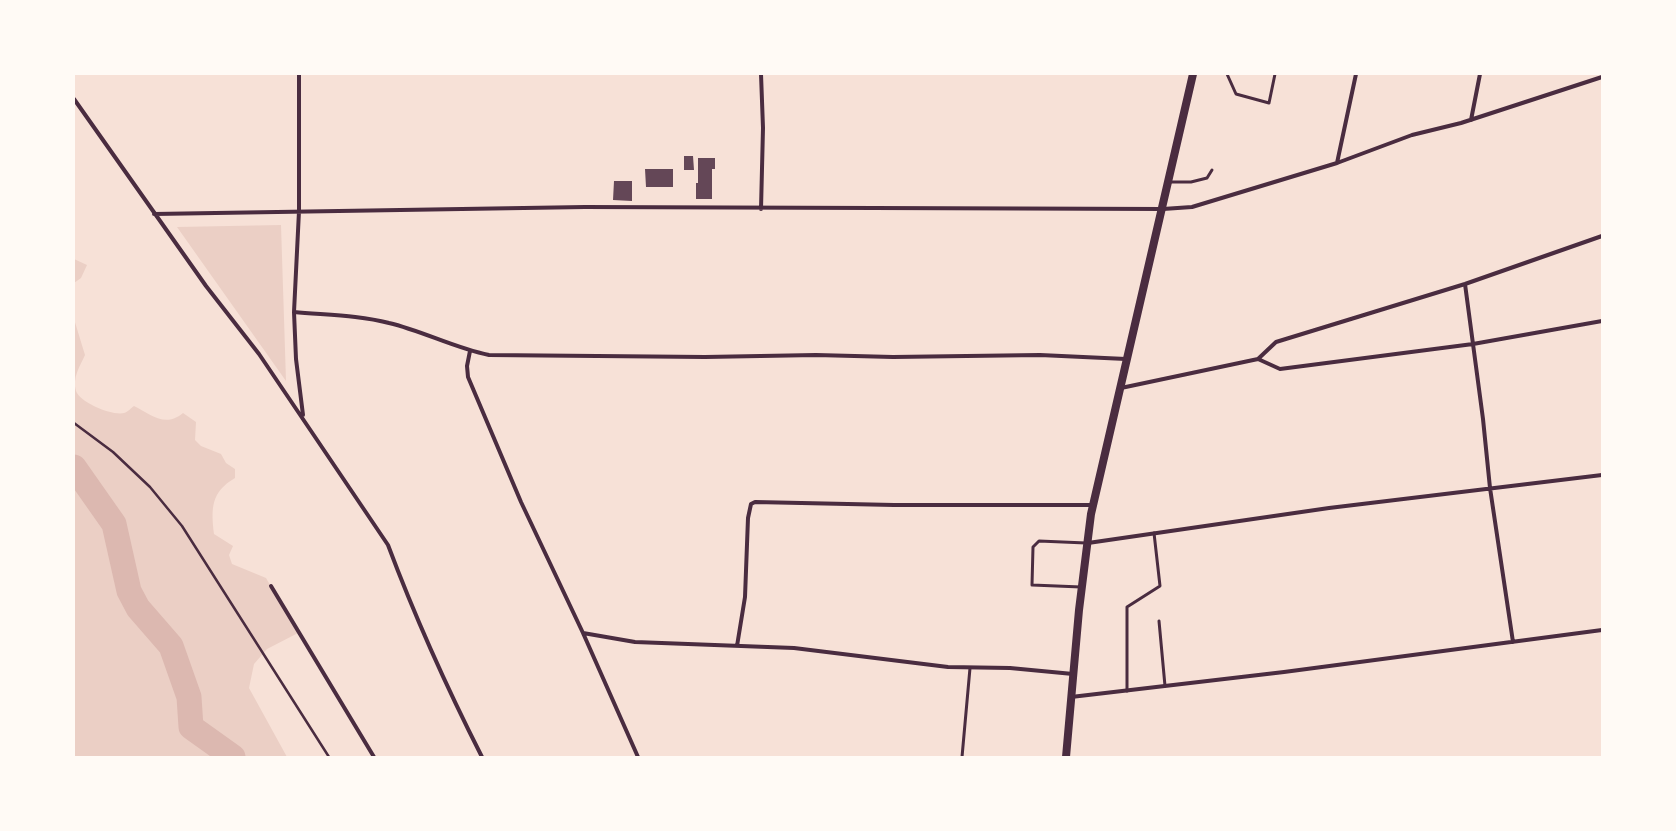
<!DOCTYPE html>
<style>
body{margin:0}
#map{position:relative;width:1676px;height:831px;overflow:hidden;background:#f7e1d7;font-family:Ubuntu,sans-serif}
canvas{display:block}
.frame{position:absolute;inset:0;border:75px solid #fffaf5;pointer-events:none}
</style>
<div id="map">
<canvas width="1676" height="831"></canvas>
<div class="frame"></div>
</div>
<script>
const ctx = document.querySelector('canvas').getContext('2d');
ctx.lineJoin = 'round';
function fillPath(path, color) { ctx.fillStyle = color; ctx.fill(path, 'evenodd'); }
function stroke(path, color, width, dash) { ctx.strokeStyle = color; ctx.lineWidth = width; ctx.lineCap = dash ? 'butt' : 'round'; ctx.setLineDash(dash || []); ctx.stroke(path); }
const green = new Path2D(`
 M281 225 286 381 177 227Z
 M74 259 87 265 81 278 74 283Z
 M74 319 85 355C80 366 72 378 76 391 80 403 113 416 124 413 128 412 131 408 134 406 152 415 165 428 183 413L196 422 195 440 201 446 221 454 226 463 235 469V478C211 492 211 508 214 534L233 546 229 555 232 564 266 578 298 633 267 649 254 664 249 688 287 757H74Z`);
const river = new Path2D(`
 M74 467 114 524 129 591 138 608 171 646 189 697 191 727 233 757`);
const building = new Path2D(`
 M684 156H693L694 170H684Z
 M698 158H715V169H712V199H696V183H698Z
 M645 169H673V187H646Z
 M614 181H632V201L613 200Z`);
const path = new Path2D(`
 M74 423 113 452 150 487 182 526 329 757`);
const service = new Path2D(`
 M1227 74 1236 94 1269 103 1275 74
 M1169 182H1191L1207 178 1212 170
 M1081 587 1032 585 1033 547 1039 541 1086 543
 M1159 621 1165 686
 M1127 691V607L1160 586 1154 533
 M962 757 970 668`);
const minor = new Path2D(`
 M299 74V211L294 312 296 359 303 415
 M74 99 206 286 259 354 388 545C415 617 447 688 482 757
 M1471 120 1480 74
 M1337 163 1356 74
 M761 209 763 128 761 74
 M154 214 585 207 1163 209 1192 207 1337 163 1412 135 1461 123 1602 77
 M1465 284 1483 419 1490 488 1513 642
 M294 312C326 315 359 315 389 323 423 331 454 348 489 355L705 357 816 355 893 357 1040 355 1126 359
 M470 351 467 366 468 377 521 502 583 633 638 757
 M1258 359 1280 369 1473 344 1602 321
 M1121 388 1258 359 1276 342 1465 284 1602 236
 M1088 543 1329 508 1602 475
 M271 586 374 757
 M583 633 635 642 794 648 948 667 1010 668 1073 674
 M737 646 745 597 748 518 751 504 755 502 894 505H1093
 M1071 697 1284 672 1602 630`);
const secondary = new Path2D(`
 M1066 757 1079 610 1091 514 1193 74`);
fillPath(green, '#ebcfc5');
stroke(river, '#dcb8b0', 25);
fillPath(building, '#644757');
stroke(path, '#4a2c40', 2.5);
stroke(service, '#4a2c40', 3);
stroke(minor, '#4a2c40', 4);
stroke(secondary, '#4a2c40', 8);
</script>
